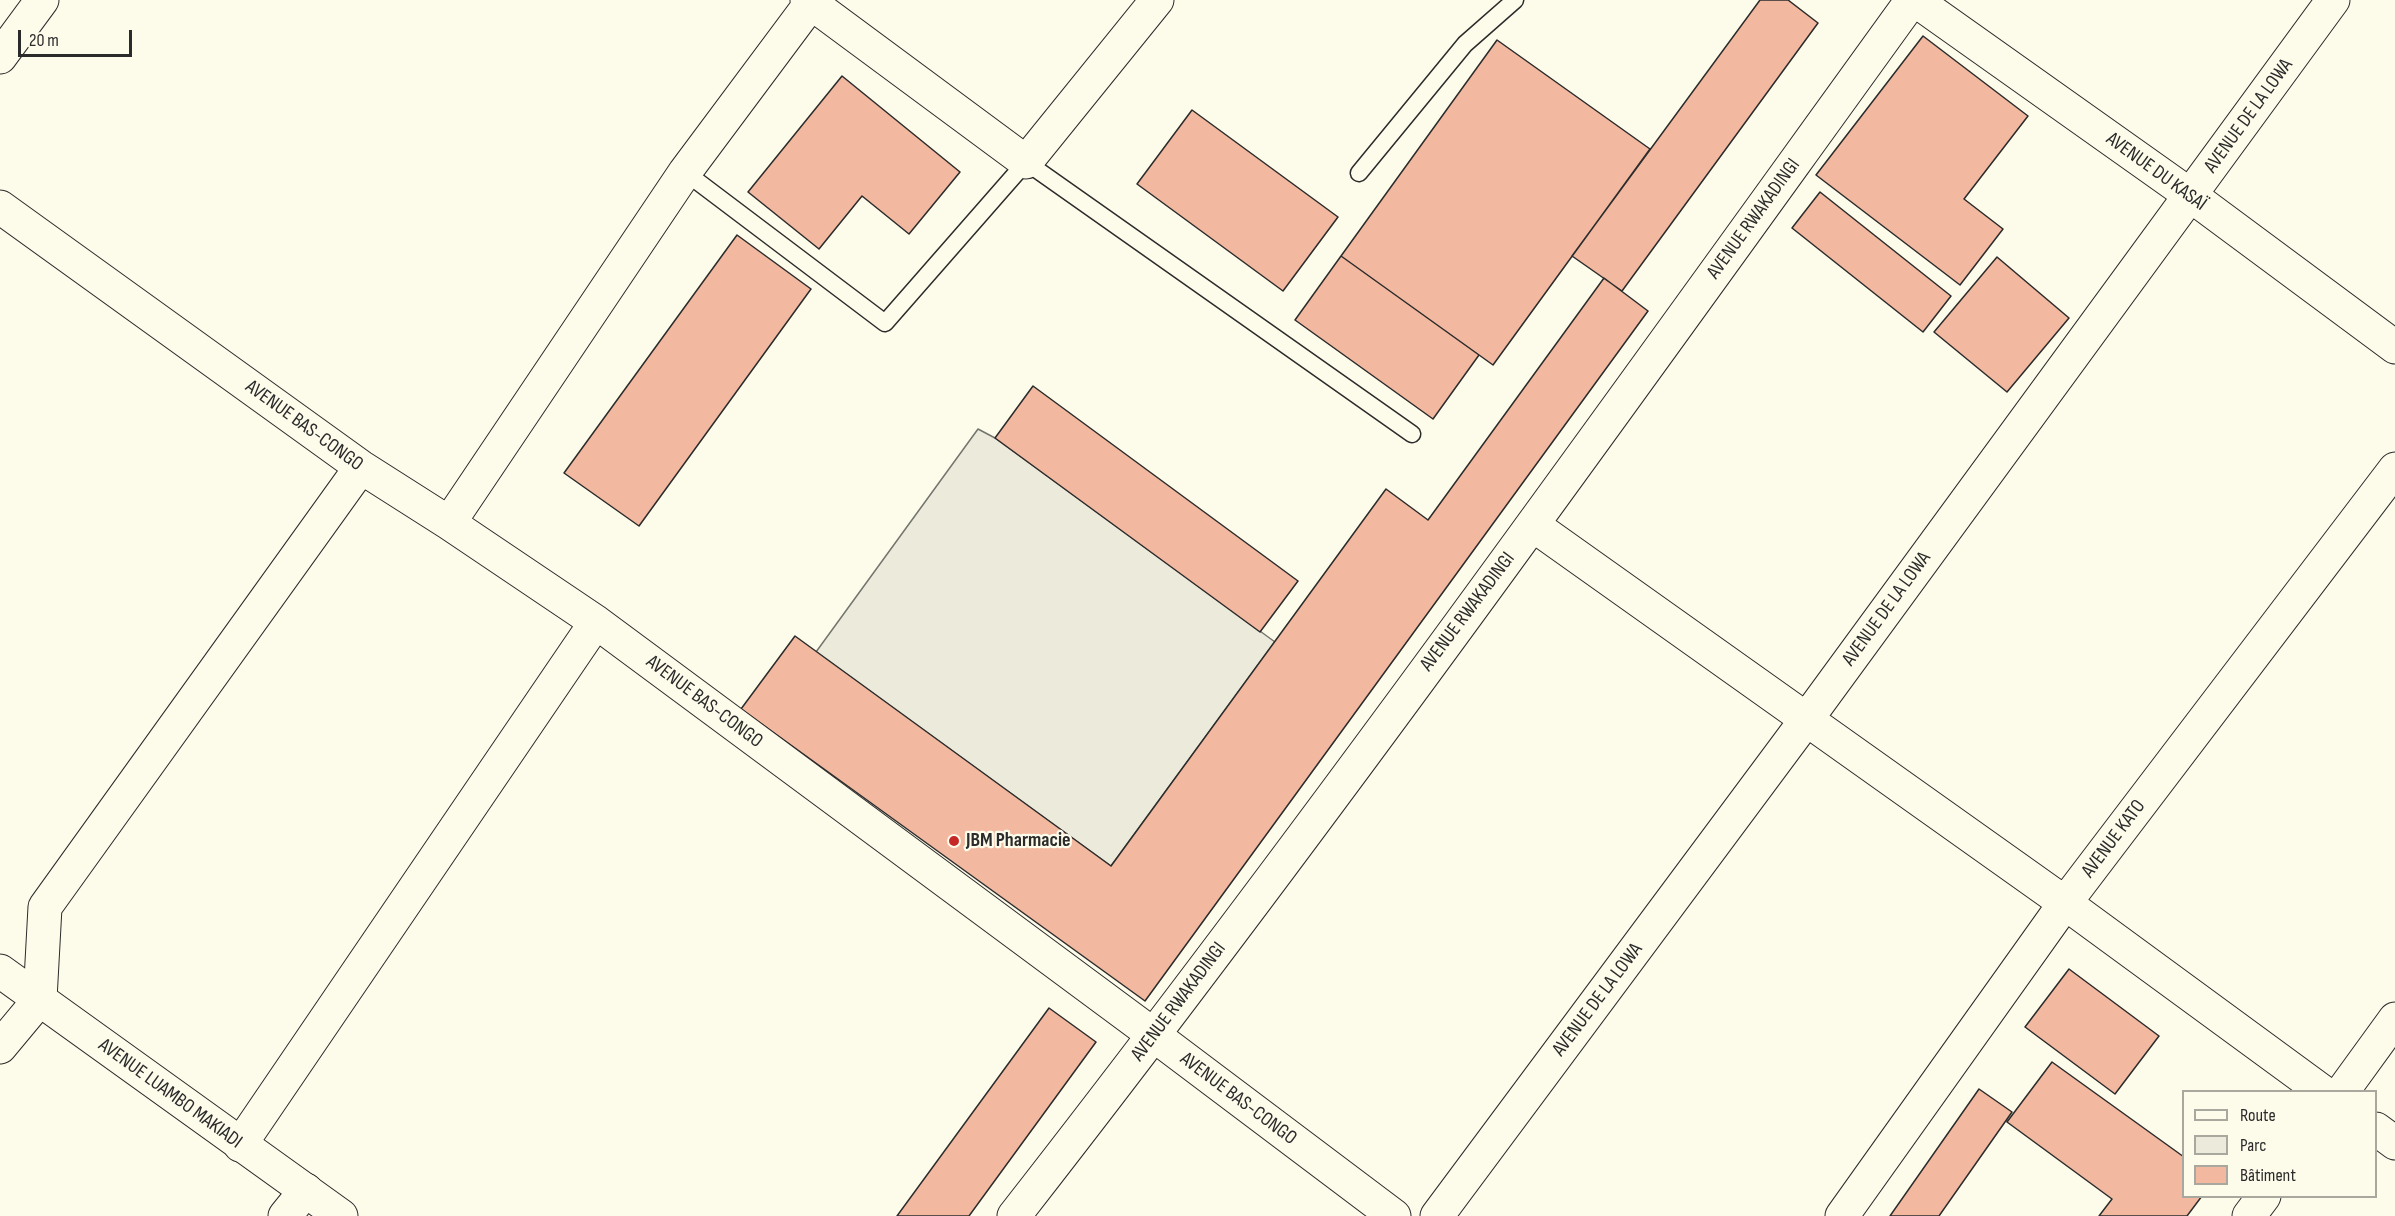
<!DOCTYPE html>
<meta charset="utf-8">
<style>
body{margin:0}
#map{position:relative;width:2395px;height:1216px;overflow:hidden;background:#fdfbea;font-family:"Sofia Sans Condensed",sans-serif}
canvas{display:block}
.legend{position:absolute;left:2182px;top:1090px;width:195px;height:108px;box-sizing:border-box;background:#fdfbea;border:2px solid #a9a89e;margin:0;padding:8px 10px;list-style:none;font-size:18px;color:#2b2b2b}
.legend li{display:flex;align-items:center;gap:12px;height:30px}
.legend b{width:30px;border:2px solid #a9a89e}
.scale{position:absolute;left:18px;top:30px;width:114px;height:27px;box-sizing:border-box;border:3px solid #2b2b2b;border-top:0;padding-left:8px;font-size:18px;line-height:21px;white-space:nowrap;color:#2b2b2b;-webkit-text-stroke:4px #fdfbea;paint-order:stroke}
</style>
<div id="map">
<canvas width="2395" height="1216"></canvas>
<ul class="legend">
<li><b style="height:8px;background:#fdfbea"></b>Route</li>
<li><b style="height:16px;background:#ecebdb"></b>Parc</li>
<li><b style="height:16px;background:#f2b8a0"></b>Bâtiment</li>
</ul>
<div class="scale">20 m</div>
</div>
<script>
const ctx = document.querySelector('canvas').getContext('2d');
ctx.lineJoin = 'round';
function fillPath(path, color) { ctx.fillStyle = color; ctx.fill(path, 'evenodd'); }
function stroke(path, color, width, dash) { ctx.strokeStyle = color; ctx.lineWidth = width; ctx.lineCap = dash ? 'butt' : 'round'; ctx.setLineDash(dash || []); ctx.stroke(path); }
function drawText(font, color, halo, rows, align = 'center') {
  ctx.font = font + ' "Sofia Sans Condensed",sans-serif'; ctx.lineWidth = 4.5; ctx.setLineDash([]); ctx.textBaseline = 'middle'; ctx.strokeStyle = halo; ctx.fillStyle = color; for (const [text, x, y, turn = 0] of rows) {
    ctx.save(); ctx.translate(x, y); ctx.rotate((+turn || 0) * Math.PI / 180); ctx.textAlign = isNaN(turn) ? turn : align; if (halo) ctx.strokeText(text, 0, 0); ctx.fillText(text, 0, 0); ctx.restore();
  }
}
const green = new Path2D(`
 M978 429 995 438 1275 642 1111 866 816 652Z`);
const building = new Path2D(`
 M1760 0H1788L1818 23 1622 291 1572 256Z
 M1923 36 2028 116 1964 199 2003 229 1960 285 1816 175Z
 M1497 40 1650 149 1493 365 1341 256Z
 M842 76 960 172 909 234 862 196 819 249 748 192Z
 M1192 110 1338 217 1283 291 1137 184Z
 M1820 192 1951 296 1923 332 1792 228Z
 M737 235 811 289 639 526 564 473Z
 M1341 256 1479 355 1433 419 1295 320Z
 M1997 257 2069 318 2007 392 1934 332Z
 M1604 278 1648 311 1145 1001 741 709 795 636 1111 866 1386 489 1428 520Z
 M1033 386 1298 581 1260 632 995 438Z
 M2069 969 2159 1036 2115 1094 2025 1027Z
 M1049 1008 1096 1042 969 1216H897Z
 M2052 1062 2184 1157V1196H2202L2187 1216H2099L2112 1199 2007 1122Z
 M1979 1089 2012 1112 1939 1216H1890Z`);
const service = new Path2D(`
 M685 172 885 323 1026 162 1412 434
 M1359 173 1465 44 1515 0`);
const minor = new Path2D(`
 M807 0 1026 162 1157 0
 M0 57 42 0
 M0 207 361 467 449 523 596 622 1155 1036 1394 1216
 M449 523 685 172 811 3
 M1533 525 2065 903 2323 1092
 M0 1047 40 999 45 907 361 467
 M2342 1092 2395 1019
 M2376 1129 2395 1143
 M240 1145 596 622
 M285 1216 306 1190
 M1437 1216 1806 720 2333 0
 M1842 1216 2065 903 2395 469
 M2249 1216 2264 1196`);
const tertiary = new Path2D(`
 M1915 0 2190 195 2395 347
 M1014 1216C1324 819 1617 408 1912 0`);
const secondary = new Path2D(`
 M0 971 341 1216`);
const markers = [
 [954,841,6,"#c62828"]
];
const streetNames = [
 ["AVENUE DE LA LOWA",2249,116,-54],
 ["AVENUE DU KASAÏ",2156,172,36],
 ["AVENUE RWAKADINGI",1754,219,-54],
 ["AVENUE BAS-CONGO",304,426,36],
 ["AVENUE DE LA LOWA",1887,609,-54],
 ["AVENUE RWAKADINGI",1468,612,-53],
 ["AVENUE BAS-CONGO",704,702,37],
 ["AVENUE KATO",2114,839,-53],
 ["AVENUE DE LA LOWA",1598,1000,-53],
 ["AVENUE RWAKADINGI",1179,1002,-53],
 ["AVENUE LUAMBO MAKIADI",170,1094,36],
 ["AVENUE BAS-CONGO",1238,1099,37]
];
const poiNames = [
 ["JBM Pharmacie",966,841]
];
fillPath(green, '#ecebdb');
stroke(green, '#74746e', 1.5);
fillPath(building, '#f2b8a0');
stroke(building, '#2b2b2b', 1.5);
stroke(service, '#2b2b2b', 19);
stroke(minor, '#2b2b2b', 35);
stroke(tertiary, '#2b2b2b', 35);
stroke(secondary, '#2b2b2b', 35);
stroke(service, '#fdfbea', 16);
stroke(minor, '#fdfbea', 33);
stroke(tertiary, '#fdfbea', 33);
stroke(secondary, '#fdfbea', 33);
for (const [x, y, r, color] of markers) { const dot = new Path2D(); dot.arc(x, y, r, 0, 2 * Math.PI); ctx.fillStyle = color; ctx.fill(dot); stroke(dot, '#fdfbea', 2); }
drawText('20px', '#2b2b2b', '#fdfbea', streetNames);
drawText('bold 20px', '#2b2b2b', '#fdfbea', poiNames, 'left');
</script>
